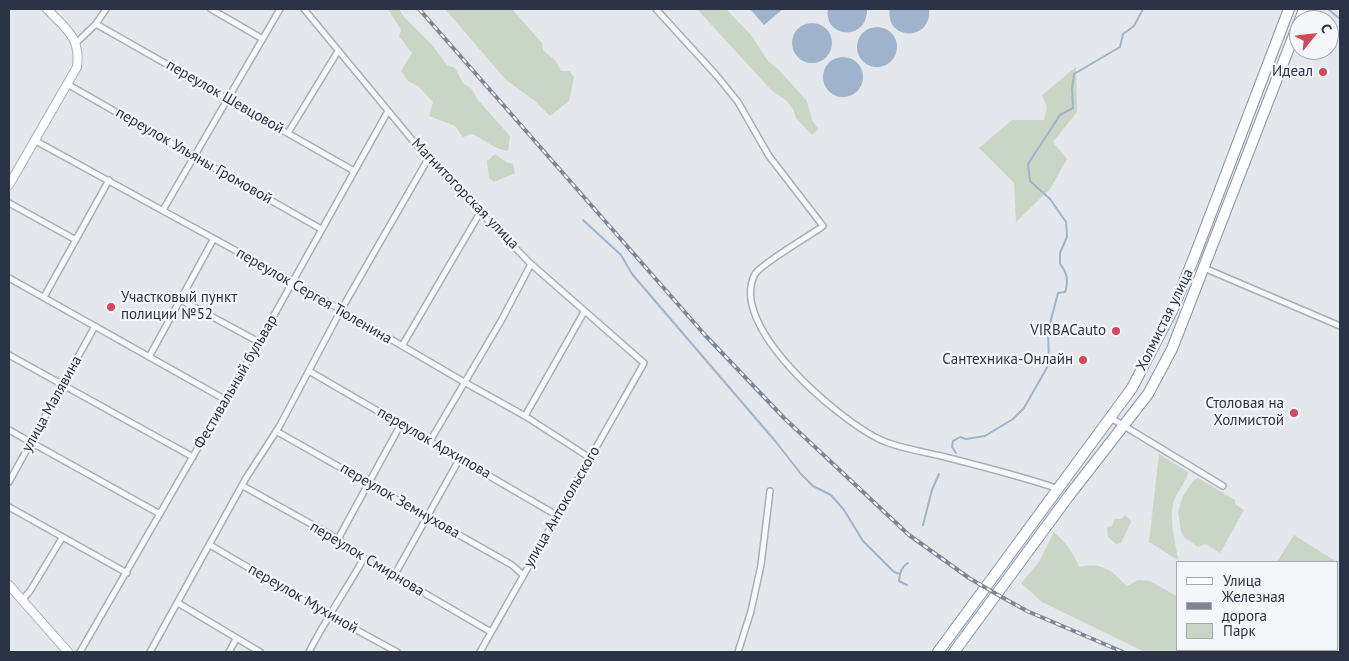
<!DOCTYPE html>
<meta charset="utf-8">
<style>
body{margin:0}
#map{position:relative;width:1349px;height:661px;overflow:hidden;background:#e4e7ec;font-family:"PT Sans",sans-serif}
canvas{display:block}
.frame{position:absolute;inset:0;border:10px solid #2b3445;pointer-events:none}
.legend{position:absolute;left:1176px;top:561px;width:162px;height:90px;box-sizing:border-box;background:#f4f6f9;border:1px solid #a4a8b1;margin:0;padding:6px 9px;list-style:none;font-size:15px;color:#2b3445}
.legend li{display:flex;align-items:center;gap:10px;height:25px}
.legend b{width:25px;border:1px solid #a4a8b1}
.north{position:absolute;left:1289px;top:10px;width:50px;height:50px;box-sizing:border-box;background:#f4f6f9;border:1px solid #a4a8b1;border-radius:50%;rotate:61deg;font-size:14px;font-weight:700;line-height:20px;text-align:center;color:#2b3445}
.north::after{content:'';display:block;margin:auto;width:18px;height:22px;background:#d1495b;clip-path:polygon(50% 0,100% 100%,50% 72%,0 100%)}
</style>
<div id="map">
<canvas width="1349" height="661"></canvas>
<div class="frame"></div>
<ul class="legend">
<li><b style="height:6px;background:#fff"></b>Улица</li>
<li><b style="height:6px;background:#7d8696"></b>Железная дорога</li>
<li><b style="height:14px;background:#c9d6c5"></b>Парк</li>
</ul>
<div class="north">С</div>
</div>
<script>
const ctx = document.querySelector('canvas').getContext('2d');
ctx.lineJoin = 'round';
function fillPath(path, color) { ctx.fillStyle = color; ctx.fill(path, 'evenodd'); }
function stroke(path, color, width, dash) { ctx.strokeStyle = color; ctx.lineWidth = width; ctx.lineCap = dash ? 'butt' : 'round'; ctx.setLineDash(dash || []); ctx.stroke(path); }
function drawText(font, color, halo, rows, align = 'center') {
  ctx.font = font + ' "PT Sans",sans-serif'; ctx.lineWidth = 4.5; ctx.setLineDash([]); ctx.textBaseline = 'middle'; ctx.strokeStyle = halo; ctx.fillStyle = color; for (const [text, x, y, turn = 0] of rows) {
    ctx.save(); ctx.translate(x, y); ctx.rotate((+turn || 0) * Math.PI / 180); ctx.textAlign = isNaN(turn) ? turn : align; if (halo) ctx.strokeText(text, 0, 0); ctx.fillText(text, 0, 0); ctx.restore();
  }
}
const green = new Path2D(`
 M388 9H399L404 17 432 45 447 65 455 68 463 83 472 89 477 99 510 136 508 151C493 149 485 139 472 134L463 137 455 126 429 116 433 102 418 86 408 81 401 71 412 53 399 36 401 30Z
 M445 9H512L542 43 543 50 556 61 561 71H569L574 77 569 101 550 116 535 101 506 80Z
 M697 9H726L751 35 768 61 778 69 807 101 812 120 818 129 812 135 796 118 793 109 787 101 772 91Z
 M1076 67 1077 112 1053 142 1067 159 1050 189 1016 222 1014 183 979 148 1012 120H1044L1047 107 1042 95Z
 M495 154 506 162 513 164 515 173 494 182 489 178 487 161Z
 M1159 454 1188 472C1186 483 1177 491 1174 501 1168 518 1176 542 1178 560L1149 542Z
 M1198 478 1235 500V504L1244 510 1220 553 1206 544 1198 547 1184 537 1181 532 1178 512 1183 496 1193 481Z
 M1126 515 1131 522 1121 543 1116 544 1108 537 1107 527 1112 526 1115 519H1121Z
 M1054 532C1066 543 1073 552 1079 567 1104 562 1110 570 1127 586L1138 580 1150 581 1178 597V650H1269L1273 652H1145L1042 602 1021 583 1039 562Z
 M1294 535 1337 562H1277Z`);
const water = new Path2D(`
 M750 9H783L764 25Z
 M828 9H867C868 42 823 38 828 9Z
 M890 9H929C932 43 884 40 890 9Z
 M792 43a20 20 0 1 1 40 0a20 20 0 1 1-40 0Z
 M857 47a20 20 0 1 1 40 0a20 20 0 1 1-40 0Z
 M823 77a20 20 0 1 1 40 0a20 20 0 1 1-40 0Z`);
const stream = new Path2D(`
 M1328 9 1340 19
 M583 220 621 255 632 274 776 442 801 474 813 486 831 495 844 510 863 541 894 572 900 574
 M956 453 952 447 953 441 960 437 966 439 985 436 1013 419 1024 408 1049 364 1048 331 1058 293 1065 292C1069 281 1067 272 1060 264V253L1067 237 1066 222 1050 199 1030 181 1028 164 1060 115 1073 108 1072 89 1074 74 1120 47 1123 34 1134 26 1143 9
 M923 525 932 490 939 474
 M907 585 899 581C900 573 901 567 908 563`);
const street = new Path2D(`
 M211 9 261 38
 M304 9 428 159 531 264 644 363 480 652
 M656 9 717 76 738 102 769 156 823 226C811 235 761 264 755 274 727 326 838 419 879 439 894 447 924 452 941 456 981 466 1020 476 1059 489
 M96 24 354 171
 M76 43 96 24 106 9
 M67 84 321 229
 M288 133 338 51
 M34 140 293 282 464 382 525 416 590 458
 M9 203 76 240
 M163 210 280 9
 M1204 268 1340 326
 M9 278 226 400
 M44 297 109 180
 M181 300 259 342
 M402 346 481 211
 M9 355 193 457
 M149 357 213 240
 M309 371 558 516
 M525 416 584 312
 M1111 418 1223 486
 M9 430 160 514
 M276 431 512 565 523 575
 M430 441 501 321 531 264
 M9 482 95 326
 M243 486 338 539 364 558 491 632
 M9 507 127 573
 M338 539 401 424
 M210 545 329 615 397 652
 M394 576 460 458
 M22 600 30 591 62 538
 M178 603 260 652
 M80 652 259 342 388 111
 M150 652 246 478 279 427 341 310 428 159
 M229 652 236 639
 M309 652C325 620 346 590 364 558
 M738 652 751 611 761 565 770 491`);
const secondary = new Path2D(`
 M9 185 77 67C81 37 66 29 47 9
 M9 585 68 652`);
const highway = new Path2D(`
 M1300 20 1304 9
 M938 652 1132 388 1172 311 1195 255 1289 9
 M954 652 1068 497 1148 394 1172 349 1299 22`);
const rail = new Path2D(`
 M419 9 705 335 784 418 909 535 969 578 998 595 1027 611 1123 652`);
const markers = [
 [1323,72,5,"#d1495b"],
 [111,307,5,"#d1495b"],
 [1116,331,5,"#d1495b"],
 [1083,360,5,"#d1495b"],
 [1294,413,5,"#d1495b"]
];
const poiNames = [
 ["Идеал",1313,72],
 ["Участковый пункт",121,298,"left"],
 ["полиции №52",121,315,"left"],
 ["VIRBACauto",1106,331],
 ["Сантехника-Онлайн",1073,360],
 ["Столовая на",1284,404],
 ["Холмистой",1284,421]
];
const streetNames = [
 ["переулок Шевцовой",225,97,30],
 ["переулок Ульяны Громовой",194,156,30],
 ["Магнитогорская улица",465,194,46],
 ["переулок Сергея Тюленина",314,296,30],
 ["Холмистая улица",1165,320,-64],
 ["Фестивальный бульвар",236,382,-60],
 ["улица Малявина",52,404,-61],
 ["переулок Архипова",434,443,30],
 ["переулок Земнухова",400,501,30],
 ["улица Антокольского",562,507,-60],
 ["переулок Смирнова",367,559,31],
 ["переулок Мухиной",303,599,30]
];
fillPath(green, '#c9d6c5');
fillPath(water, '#9fb4cc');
stroke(stream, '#9fb4cc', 2);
stroke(street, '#a9aeb7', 8);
stroke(secondary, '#a9aeb7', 10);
stroke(highway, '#8b94a3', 12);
stroke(street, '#f7f8fa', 5);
stroke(secondary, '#fff', 8);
stroke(highway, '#fff', 10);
stroke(rail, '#7d8696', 4);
stroke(rail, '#f4f6f9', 2, [5.5]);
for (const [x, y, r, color] of markers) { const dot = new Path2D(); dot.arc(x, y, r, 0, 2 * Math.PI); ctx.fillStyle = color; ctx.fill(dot); stroke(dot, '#f4f6f9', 2); }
drawText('15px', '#2b3445', '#f4f6f9', poiNames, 'right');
drawText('15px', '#2b3445', '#f4f6f9', streetNames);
</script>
